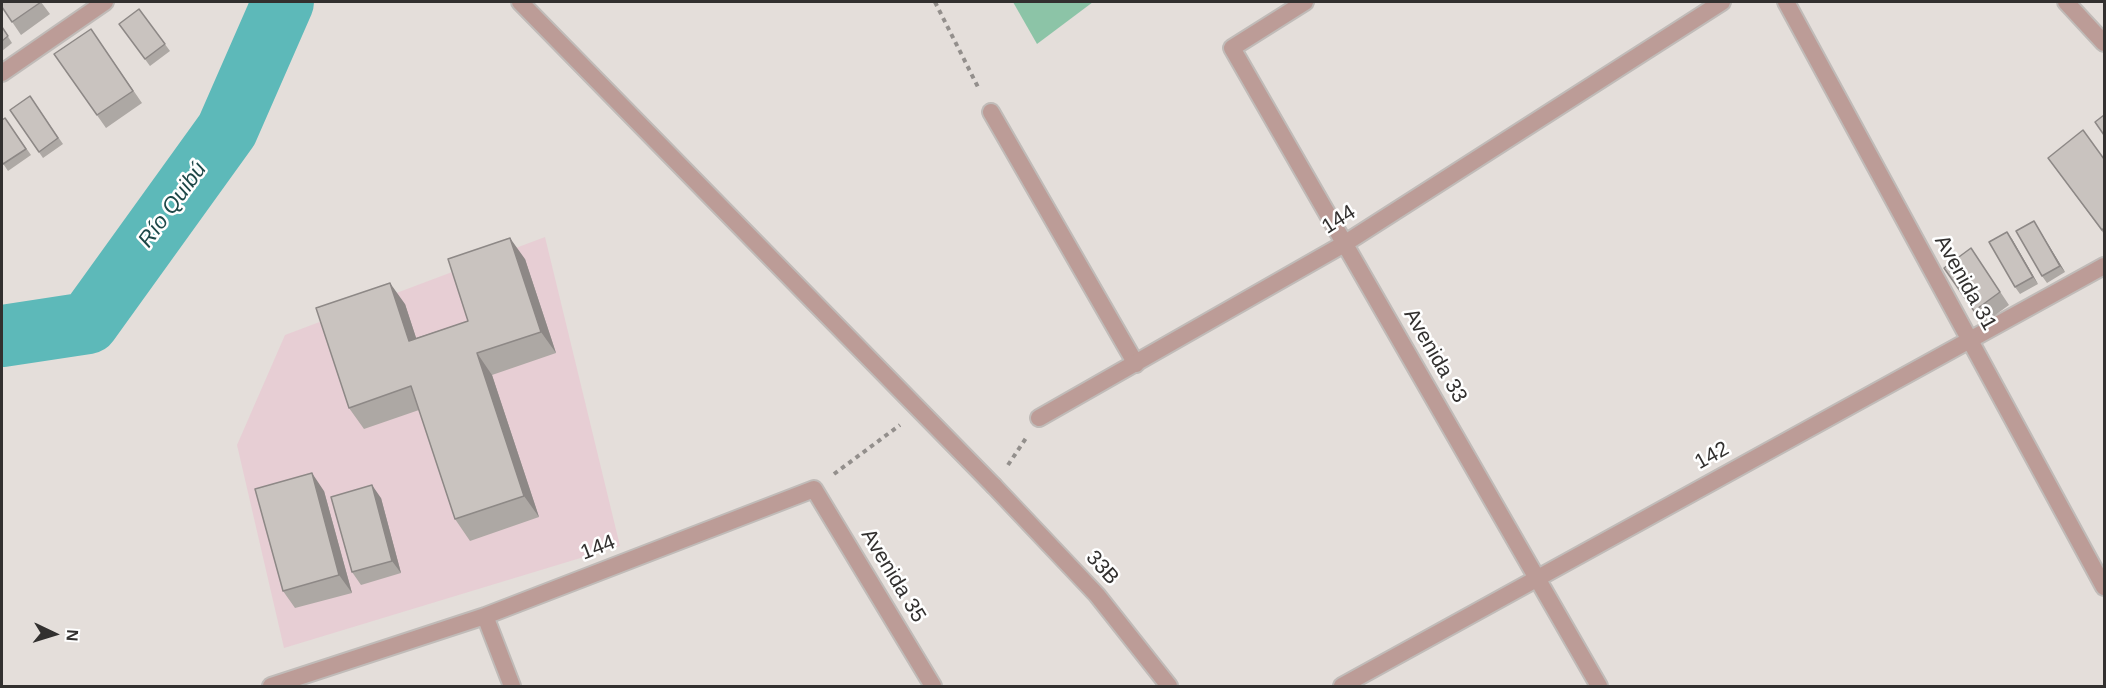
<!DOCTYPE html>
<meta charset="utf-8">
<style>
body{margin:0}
#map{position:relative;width:2106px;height:688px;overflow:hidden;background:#e4deda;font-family:Arial,sans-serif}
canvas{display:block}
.frame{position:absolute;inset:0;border:3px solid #32302f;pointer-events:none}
.north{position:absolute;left:24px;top:604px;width:60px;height:60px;-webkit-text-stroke:4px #fff;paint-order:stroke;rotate:94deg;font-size:16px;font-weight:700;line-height:24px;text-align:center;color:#32302f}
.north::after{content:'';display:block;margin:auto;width:21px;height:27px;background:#32302f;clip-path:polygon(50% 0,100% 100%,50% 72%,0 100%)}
</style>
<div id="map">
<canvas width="2106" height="688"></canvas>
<div class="frame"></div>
<div class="north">N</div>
</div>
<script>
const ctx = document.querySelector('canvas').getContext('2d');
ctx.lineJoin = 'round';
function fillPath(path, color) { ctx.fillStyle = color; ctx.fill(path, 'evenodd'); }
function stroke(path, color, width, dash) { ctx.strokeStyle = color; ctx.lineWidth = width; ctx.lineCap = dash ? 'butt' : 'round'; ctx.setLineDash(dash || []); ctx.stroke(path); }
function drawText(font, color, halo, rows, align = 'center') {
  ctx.font = font + ' Arial,sans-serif'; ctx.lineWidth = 5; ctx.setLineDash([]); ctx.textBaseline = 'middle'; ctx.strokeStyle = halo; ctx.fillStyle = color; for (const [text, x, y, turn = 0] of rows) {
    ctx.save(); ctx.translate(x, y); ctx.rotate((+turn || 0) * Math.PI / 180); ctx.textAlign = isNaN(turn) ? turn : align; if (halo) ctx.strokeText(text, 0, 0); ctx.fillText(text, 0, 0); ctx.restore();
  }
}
const education = new Path2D(`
 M545 237 620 546 284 648 237 445 285 335Z`);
const green = new Path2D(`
 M1013 2H1093L1037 44Z`);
const river = new Path2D(`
 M2 336 88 323 227 130 283 2`);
const path = new Path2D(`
 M935 2 979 89
 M1008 465 1026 438
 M834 474 900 425`);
const service = new Path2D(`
 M520 2 994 486
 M991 112 1136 364`);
const minor = new Path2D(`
 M1305 2 1232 48 1599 686
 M1786 2 2104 587
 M2066 2 2104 43
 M2 73 105 2
 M1039 418 1344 244 1722 2
 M994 486 1097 595 1169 686
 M485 616 512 686
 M271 686 485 616 814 489 933 686
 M1342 686 2104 266`);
const wall = new Path2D(`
 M41 2 50 14 21 35 2 7Z
 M139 9 170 51 150 66 119 24Z
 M2 27 12 43 2 51Z
 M91 29 142 103 106 128 54 54Z
 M30 96 63 144 43 158 10 110Z
 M5 118 31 155 8 171 2 162Z
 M2048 158 2104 159V234L2057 170Z
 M2034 221 2065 272 2047 283 2042 276Z
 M2012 239 2038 284 2020 294 2015 287Z
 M1971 248 2009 305 1983 324 1944 268Z
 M525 259 556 353 492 375 539 517 470 541 455 519 419 410 364 429 349 408 405 304 416 338 468 321Z
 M324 491 352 593 295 608 283 591Z
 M381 498 401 573 361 585 352 572Z`);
const shadedWall = new Path2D(`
 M2034 221 2038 228 2065 272 2060 266Z
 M2007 232 2012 239 2038 284 2033 277Z
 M510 238 525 259 556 353 541 332Z
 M390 283 405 304 424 362 409 341Z
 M477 353 492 375 539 517 524 496Z
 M312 473 324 491 352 593 339 575Z
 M372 485 381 498 401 573 392 561Z`);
const building = new Path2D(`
 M2 2H41L12 22 2 7Z
 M139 9 165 44 145 59 119 24Z
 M2 27 8 36 2 41Z
 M91 29 133 91 97 115 54 54Z
 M30 96 58 138 39 152 10 110Z
 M2104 115V135L2095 122Z
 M5 118 26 149 3 164 2 162V120Z
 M2083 130 2104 159V228L2102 230 2048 158Z
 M2034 221 2060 266 2042 276 2016 231Z
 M2007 232 2033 277 2015 287 1989 242Z
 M510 238 541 332 477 353 524 496 455 519 411 386 349 408 316 308 390 283 409 341 468 321 448 259Z
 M1971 248 2000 292 1974 311 1944 268Z
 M312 473 339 575 283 591 255 489Z
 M372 485 392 561 352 572 331 497Z`);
const streetNames = [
 ["144",1339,220,-32],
 ["Avenida 31",1965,283,61],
 ["Avenida 33",1435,356,60],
 ["142",1712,456,-29],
 ["144",598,548,-21],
 ["33B",1102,568,48],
 ["Avenida 35",893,576,59]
];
const waterNames = [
 ["Río Quibú",173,205,-54]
];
fillPath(education, '#e7ced4');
fillPath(green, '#8cc4a7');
stroke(river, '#5db9b9', 62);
stroke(service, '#c0bbb8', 20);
stroke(minor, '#c0bbb8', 20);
stroke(path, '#938f8c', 4, [4.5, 4.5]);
stroke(service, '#bc9c97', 16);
stroke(minor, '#bc9c97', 16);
fillPath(wall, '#ada8a4');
fillPath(shadedWall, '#8d8886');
fillPath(building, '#c9c3bf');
stroke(building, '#8d8886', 1.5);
drawText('21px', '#32302f', '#fff', streetNames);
drawText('italic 22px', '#1e4848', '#fff', waterNames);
</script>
